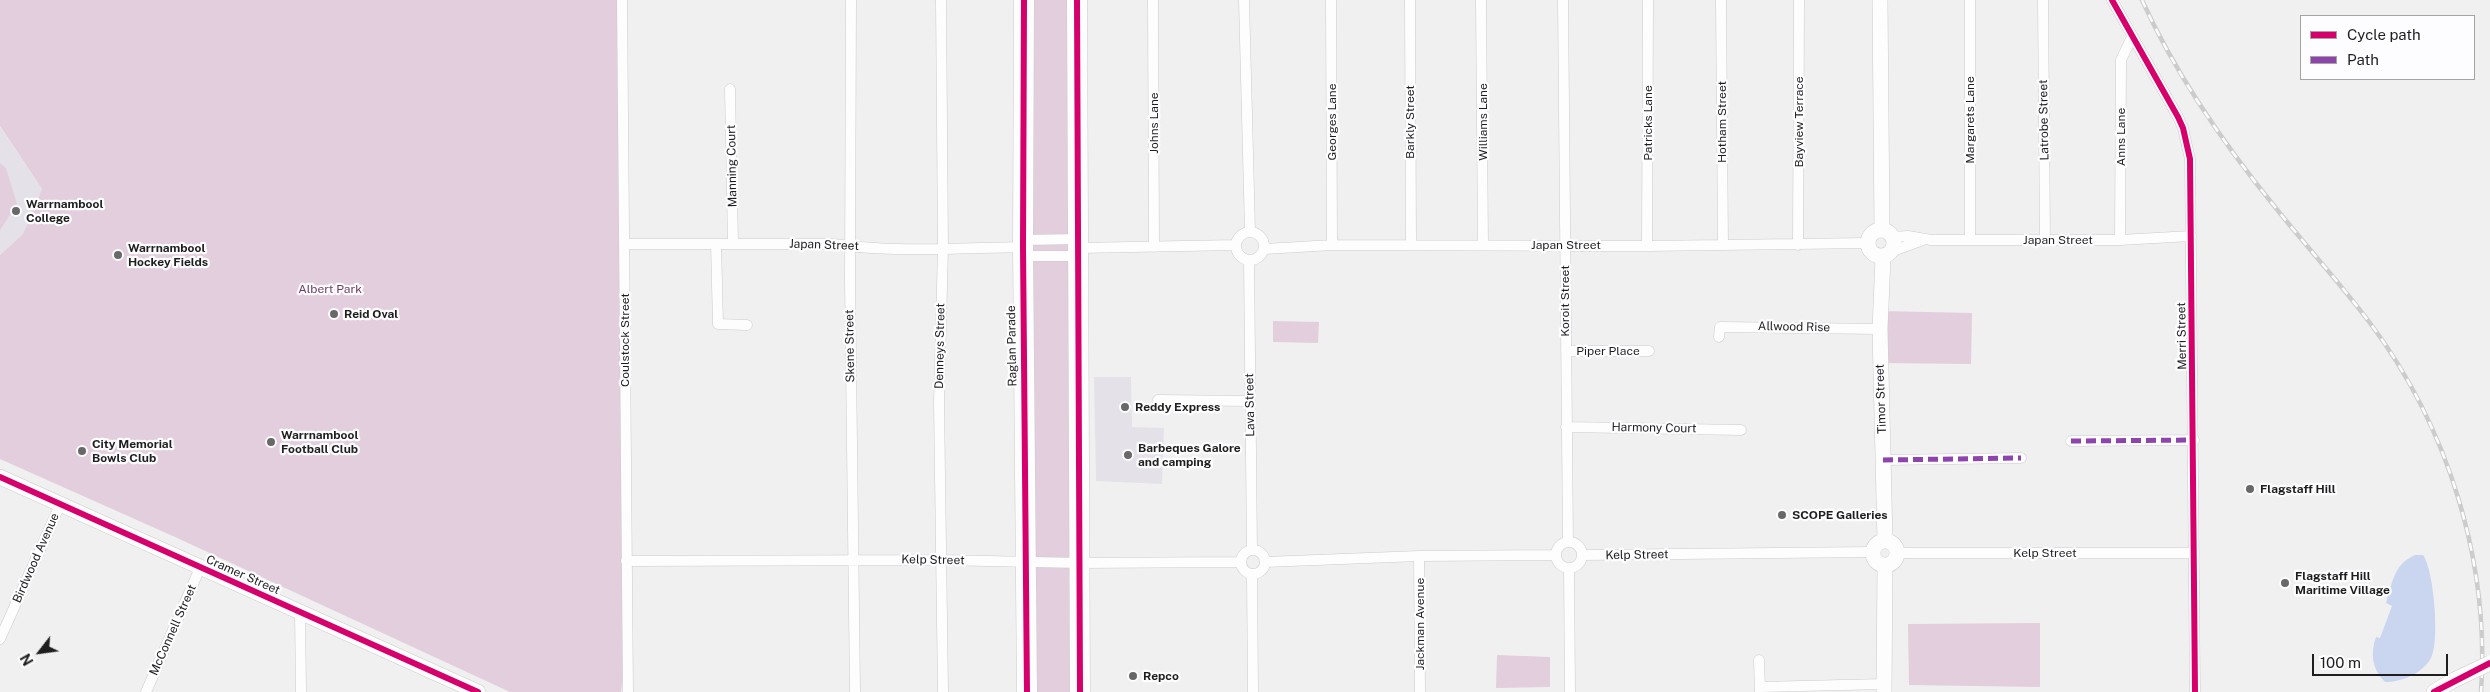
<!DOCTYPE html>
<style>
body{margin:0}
#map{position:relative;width:2490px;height:692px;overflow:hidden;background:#f0f0f1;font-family:"Public Sans",sans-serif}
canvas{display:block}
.legend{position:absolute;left:2300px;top:15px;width:175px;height:65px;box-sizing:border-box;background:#fdfdff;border:1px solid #a4a4a5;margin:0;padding:6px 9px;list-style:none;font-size:15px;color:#1e1e1f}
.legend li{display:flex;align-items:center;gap:10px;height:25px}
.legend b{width:25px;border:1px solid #a4a4a5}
.north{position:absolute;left:15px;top:627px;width:50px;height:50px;-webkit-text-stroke:4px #fdfdff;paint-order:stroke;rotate:240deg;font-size:14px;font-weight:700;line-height:20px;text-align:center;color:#1e1e1f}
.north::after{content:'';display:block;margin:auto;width:18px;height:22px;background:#1e1e1f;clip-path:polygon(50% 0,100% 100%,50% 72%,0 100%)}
.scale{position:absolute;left:2312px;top:654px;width:136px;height:22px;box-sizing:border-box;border:2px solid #1e1e1f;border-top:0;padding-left:6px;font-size:15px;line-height:18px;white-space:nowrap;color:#1e1e1f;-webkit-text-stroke:4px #fdfdff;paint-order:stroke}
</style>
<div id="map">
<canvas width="2490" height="692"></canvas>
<ul class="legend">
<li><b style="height:6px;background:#d6006c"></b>Cycle path</li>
<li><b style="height:6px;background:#8e44ad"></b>Path</li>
</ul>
<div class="north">N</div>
<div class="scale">100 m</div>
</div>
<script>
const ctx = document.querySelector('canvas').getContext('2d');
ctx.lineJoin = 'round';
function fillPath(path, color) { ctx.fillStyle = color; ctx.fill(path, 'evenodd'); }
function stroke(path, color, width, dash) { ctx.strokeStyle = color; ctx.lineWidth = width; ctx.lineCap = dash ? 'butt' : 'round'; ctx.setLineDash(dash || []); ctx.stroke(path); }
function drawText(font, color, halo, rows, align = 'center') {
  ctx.font = font + ' "Public Sans",sans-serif'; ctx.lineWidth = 4.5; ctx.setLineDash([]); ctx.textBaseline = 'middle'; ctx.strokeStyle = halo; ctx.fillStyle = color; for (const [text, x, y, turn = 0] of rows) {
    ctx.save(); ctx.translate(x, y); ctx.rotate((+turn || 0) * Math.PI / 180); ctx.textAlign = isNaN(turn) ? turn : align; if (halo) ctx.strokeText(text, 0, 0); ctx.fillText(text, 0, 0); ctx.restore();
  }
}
const built = new Path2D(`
 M0 127 42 189 23 234 0 255Z
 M1094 377H1131L1132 427 1164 428 1162 484 1096 481Z`);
const green = new Path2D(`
 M0 0H618L623 676 621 692H510L175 537 0 459V255L23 234 42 189 0 126Z
 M1024 0H1077L1081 692H1027Z
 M0 163 6 168 17 204 0 230Z
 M1880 311 1972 313 1971 364 1880 363Z
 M1273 321 1319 322 1318 343 1273 342Z
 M2040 623V687L1909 685 1908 624Z
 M1497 655 1550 657V687L1496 688Z`);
const water = new Path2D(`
 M2415 555H2423C2434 570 2440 642 2431 658 2422 674 2401 682 2385 682 2372 669 2370 654 2376 637L2380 638 2392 606 2386 603C2393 582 2393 565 2415 555Z`);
const street = new Path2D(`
 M622 0 628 692
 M851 0 850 280 855 692
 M941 0 943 248 939 403 943 692
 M1153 0 1154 247
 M1244 0 1250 231
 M1331 0 1332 245
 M1410 0 1411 244
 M1481 0 1483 245
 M1563 0 1568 541
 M1721 0 1723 245
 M1970 0V240
 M2043 0 2045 240
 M2112 0 2178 117 2183 128 2190 159 2195 692
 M730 89 733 244
 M1236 246a14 14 0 1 1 28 0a14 14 0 1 1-28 0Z
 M1893 237 1908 236 1931 240H2120L2191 236
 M1023 240 1080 239
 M2120 240 2121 60 2132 37
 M625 244H833C895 253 960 248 1023 247
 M716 244 718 324 747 325
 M1798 245 1799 0
 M1647 246 1648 0
 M1079 248 1236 245
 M1265 249 1332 245 1647 246 1868 243
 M1893 251 1923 240
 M1023 256H1080
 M1249 260 1252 550
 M1719 337 1720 327 1880 329
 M1566 351H1649
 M1158 400 1250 401
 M1566 427 1741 430
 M2071 441 2194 440
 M1883 460 2021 458
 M1556 555a13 13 0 1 1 26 0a13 13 0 1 1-26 0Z
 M1241 562a12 12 0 1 1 24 0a12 12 0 1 1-24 0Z
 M1897 553H2194
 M1582 555 1873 552
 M1419 556 1420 692
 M626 561 941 560 1080 563 1241 562
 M1265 562 1419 556 1555 555
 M1569 568 1570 692
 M1252 574 1253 692
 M300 612 301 692
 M0 639 60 505
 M1759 660 1760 692
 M1760 687 1884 684
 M146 692 200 568`);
const secondary = new Path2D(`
 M1880 0 1882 230
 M1868 243a13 13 0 1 1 26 0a13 13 0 1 1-26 0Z
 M1883 257 1880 329 1885 541
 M0 477 478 692
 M1873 553a12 12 0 1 1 24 0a12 12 0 1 1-24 0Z
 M1884 692 1885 565
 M2434 692 2452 681`);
const highway = new Path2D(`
 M1024 0 1023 247 1027 692
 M1077 0 1080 692`);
const rail = new Path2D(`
 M2142 0C2176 75 2223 143 2275 207 2306 246 2340 283 2370 323 2448 427 2490 562 2481 692`);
const secondaryBridge = new Path2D(`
 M2452 681 2490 663`);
const quiet = new Path2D(`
 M2071 441 2194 440
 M1883 460 2021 458`);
const cycleway = new Path2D(`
 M1024 0 1023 247 1027 692
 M1077 0 1080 692
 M2112 0 2178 117 2183 128 2190 159 2195 692
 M0 477 478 692
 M2434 692 2490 663`);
const markers = [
 [16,211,5,"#686868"],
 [118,255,5,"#686868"],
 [334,314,5,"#686868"],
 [1125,407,5,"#686868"],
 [271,442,5,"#686868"],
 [82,451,5,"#686868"],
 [1128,455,5,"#686868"],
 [2250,489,5,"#686868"],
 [1782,515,5,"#686868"],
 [2285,583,5,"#686868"],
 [1133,676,5,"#686868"]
];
const streetNames = [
 ["Margarets Lane",1970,120,-90],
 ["Latrobe Street",2044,120,-91],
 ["Georges Lane",1332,122,-90],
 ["Barkly Street",1410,122,-90],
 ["Williams Lane",1483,122,-90],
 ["Hotham Street",1722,122,-90],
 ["Bayview Terrace",1799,122,-90],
 ["Johns Lane",1154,123,-90],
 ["Patricks Lane",1648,123,-90],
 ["Anns Lane",2121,137,-90],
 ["Manning Court",732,166,-91],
 ["Japan Street",2058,240],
 ["Japan Street",824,245,2],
 ["Japan Street",1566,245],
 ["Koroit Street",1565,301,-90],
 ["Allwood Rise",1794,327,1],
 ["Merri Street",2182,336,-91],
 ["Coulstock Street",625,340,-90],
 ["Skene Street",850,346,-91],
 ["Denneys Street",940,346,-89],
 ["Raglan Parade",1012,346,-91],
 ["Piper Place",1608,351],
 ["Timor Street",1881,399,-92],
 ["Lava Street",1250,405,-91],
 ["Harmony Court",1654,428,1],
 ["Kelp Street",2045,553],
 ["Kelp Street",1637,555,-1],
 ["Birdwood Avenue",36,558,-66],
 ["Kelp Street",933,560,1],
 ["Cramer Street",243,575,24],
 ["Jackman Avenue",1420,624,-90],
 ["McConnell Street",173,630,-66]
];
const poiNames = [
 ["Warrnambool",26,204],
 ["College",26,218],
 ["Warrnambool",128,248],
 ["Hockey Fields",128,262],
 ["Reid Oval",344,314],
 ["Reddy Express",1135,407],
 ["Warrnambool",281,435],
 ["Football Club",281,449],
 ["City Memorial",92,444],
 ["Bowls Club",92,458],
 ["Barbeques Galore",1138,448],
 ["and camping",1138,462],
 ["Flagstaff Hill",2260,489],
 ["SCOPE Galleries",1792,515],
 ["Flagstaff Hill",2295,576],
 ["Maritime Village",2295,590],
 ["Repco",1143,676]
];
const parkNames = [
 ["Albert Park",330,289]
];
fillPath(built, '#e4e2e8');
fillPath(green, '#e2cedc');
fillPath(water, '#cad5f0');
stroke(street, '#cbcbcc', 11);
stroke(secondary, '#cbcbcc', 16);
stroke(highway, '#cbcbcc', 21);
stroke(street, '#fdfdfd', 10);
stroke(secondary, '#fdfdfd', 15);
stroke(highway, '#fdfdfd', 20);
stroke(rail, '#cccccd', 4.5);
stroke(rail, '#fdfdff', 2.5, [8]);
stroke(secondaryBridge, '#cbcbcc', 16, []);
stroke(secondaryBridge, '#fdfdfd', 15);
stroke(quiet, '#8e44ad', 5, [10, 5]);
stroke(cycleway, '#d6006c', 6);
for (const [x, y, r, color] of markers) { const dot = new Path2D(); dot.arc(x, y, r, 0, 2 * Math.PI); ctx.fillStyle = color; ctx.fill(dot); stroke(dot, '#fdfdff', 2); }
drawText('12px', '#1e1e1f', '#fdfdff', streetNames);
drawText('bold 12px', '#1e1e1f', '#fdfdff', poiNames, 'left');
drawText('12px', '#714063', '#fdfdff', parkNames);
</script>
